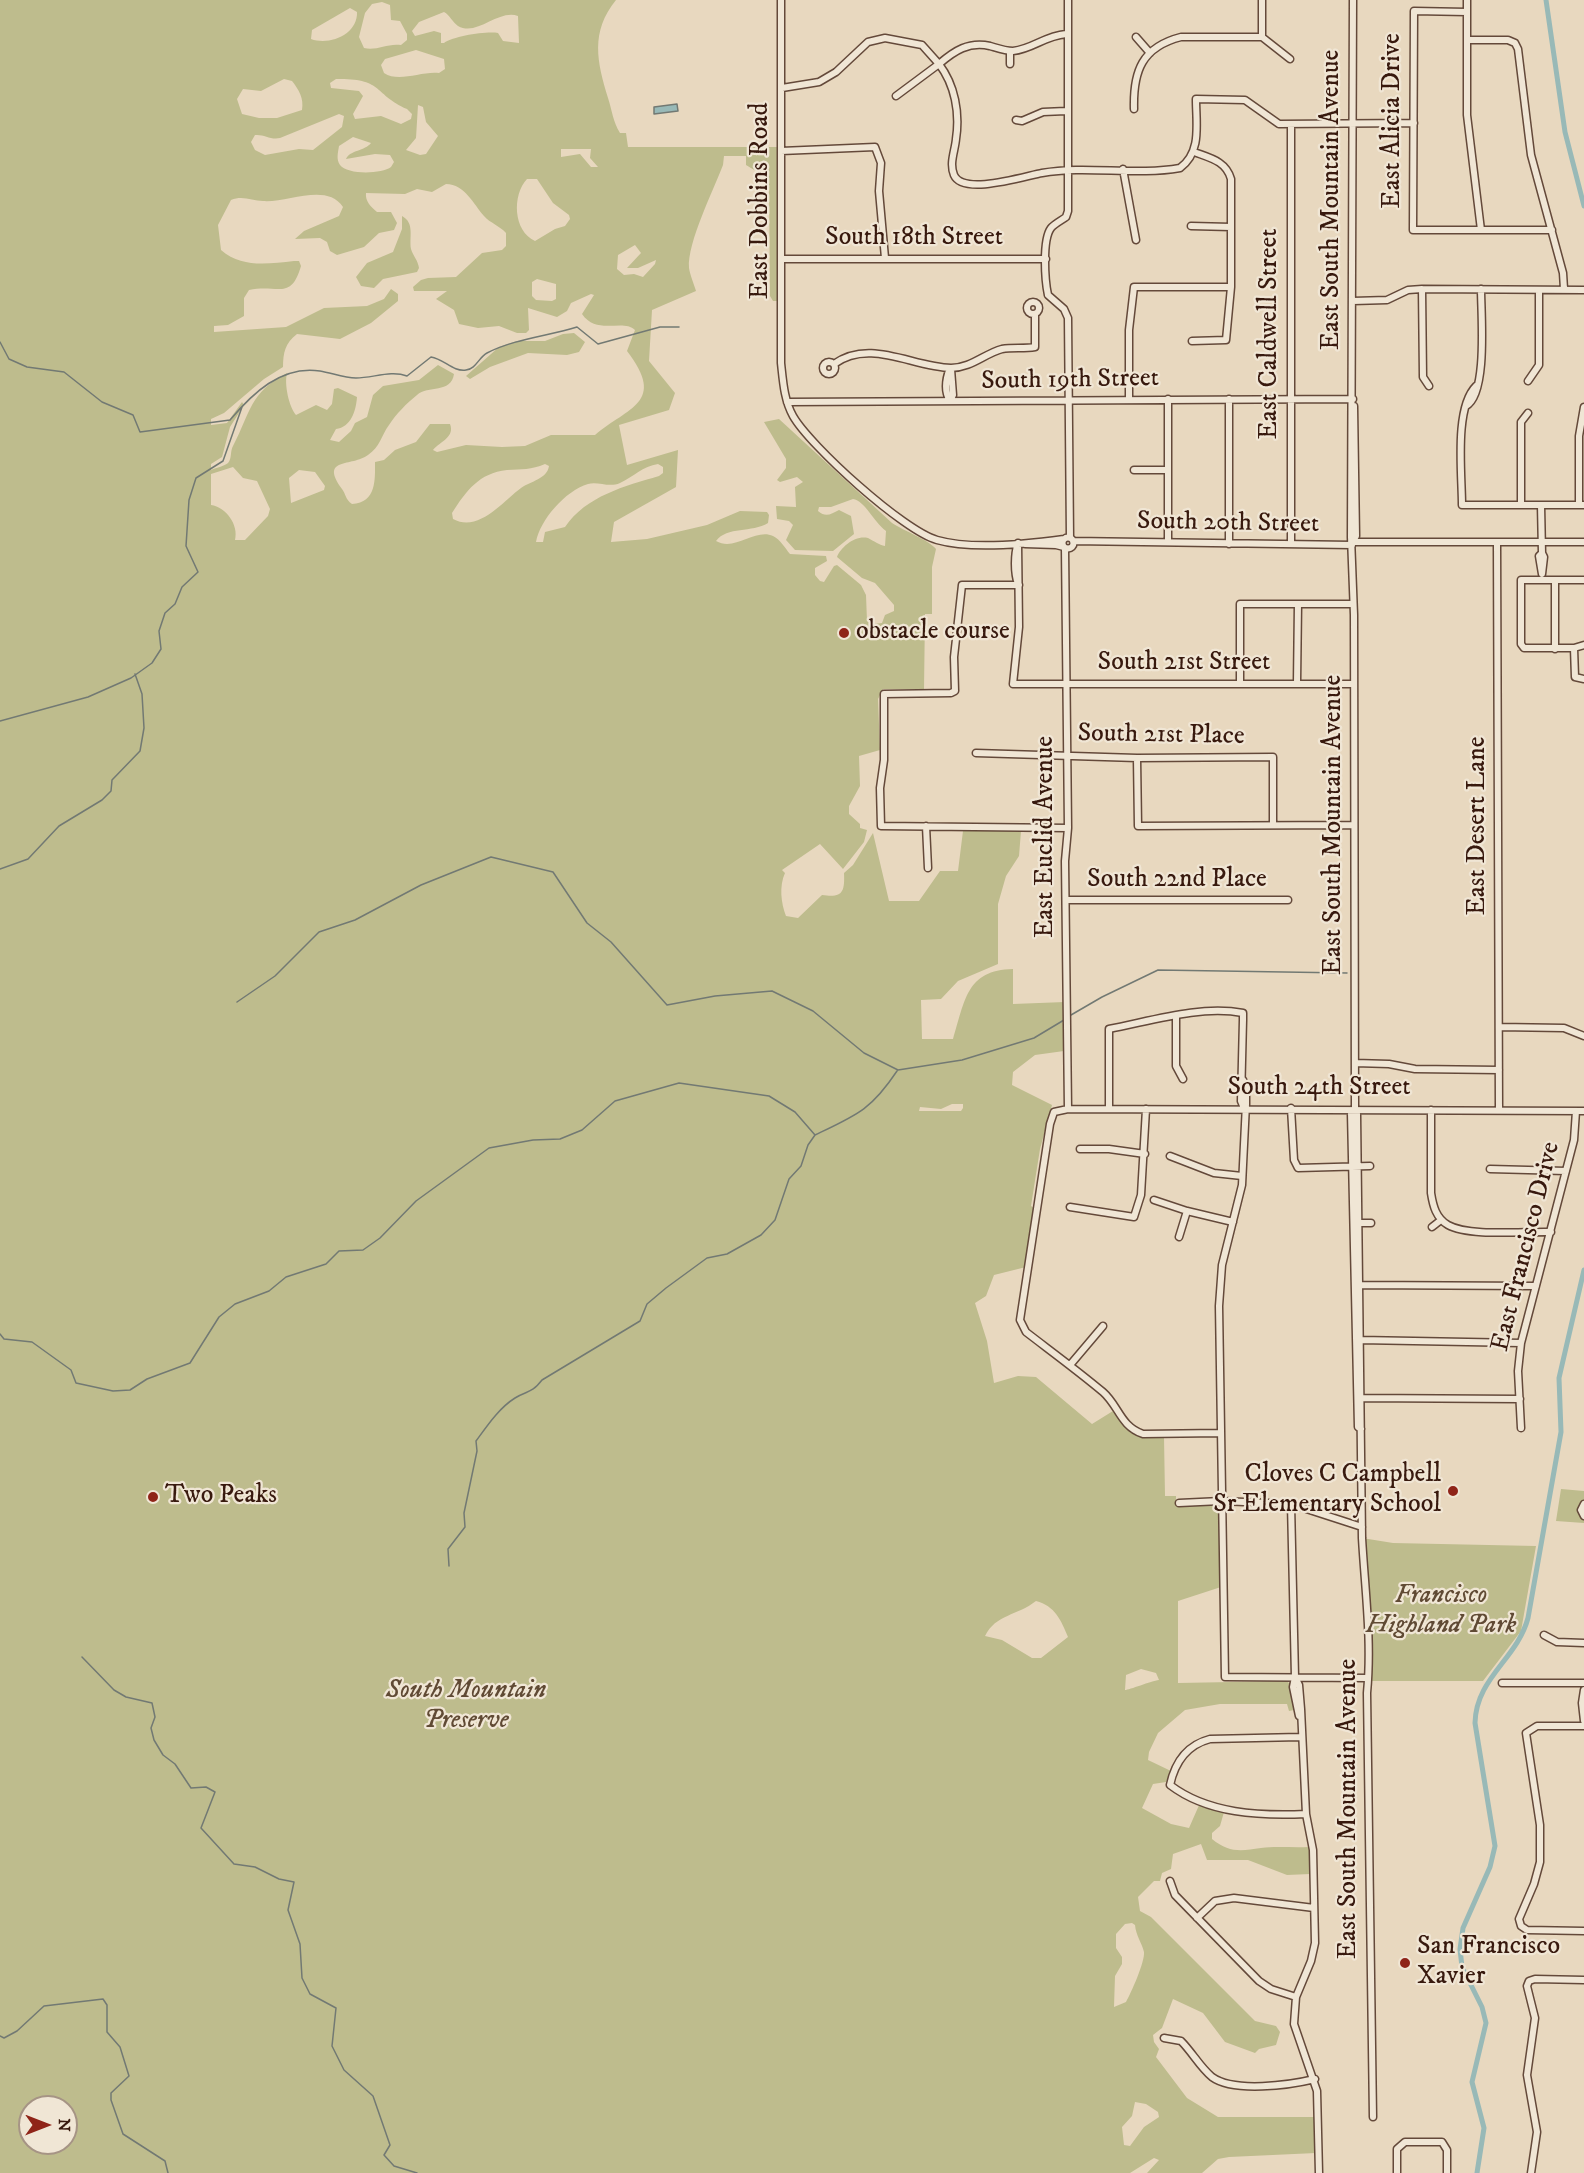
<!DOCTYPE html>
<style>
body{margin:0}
#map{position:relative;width:1584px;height:2173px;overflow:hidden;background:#e8d8bf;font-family:"IM FELL DW Pica",serif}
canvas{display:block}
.north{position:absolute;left:18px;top:2095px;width:60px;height:60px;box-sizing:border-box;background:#f0e6d5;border:2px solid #a69485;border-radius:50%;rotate:90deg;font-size:16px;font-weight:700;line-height:24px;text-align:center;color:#38190e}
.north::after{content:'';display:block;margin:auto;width:21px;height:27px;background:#8f2418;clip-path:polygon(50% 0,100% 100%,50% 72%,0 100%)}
</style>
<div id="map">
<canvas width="1584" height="2173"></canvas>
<div class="north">N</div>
</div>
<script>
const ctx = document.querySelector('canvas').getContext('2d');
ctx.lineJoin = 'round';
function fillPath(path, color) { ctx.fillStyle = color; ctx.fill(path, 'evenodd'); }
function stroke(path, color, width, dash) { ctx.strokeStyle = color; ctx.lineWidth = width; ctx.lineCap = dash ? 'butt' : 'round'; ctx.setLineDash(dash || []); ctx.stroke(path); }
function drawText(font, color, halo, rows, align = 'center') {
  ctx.font = font + ' "IM FELL DW Pica",serif'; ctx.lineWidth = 4.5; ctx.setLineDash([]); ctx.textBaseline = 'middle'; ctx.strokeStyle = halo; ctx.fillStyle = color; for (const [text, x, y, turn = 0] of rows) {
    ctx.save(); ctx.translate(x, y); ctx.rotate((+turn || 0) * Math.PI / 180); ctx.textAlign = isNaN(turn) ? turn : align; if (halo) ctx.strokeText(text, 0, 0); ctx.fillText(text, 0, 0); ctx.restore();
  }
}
const green = new Path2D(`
 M0 0H616C590 32 597 62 608 98 612 110 613 122 620 133H626L628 147H777L778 301H773L770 296 769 186 766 177 746 165V156H724L723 165C714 189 687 243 689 268 690 275 694 284 696 291L652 310 649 361 675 393 669 410 619 425 627 465 678 450 676 487 614 522 611 542 647 539 707 525 740 511 767 512 769 515 768 523C752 533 727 526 716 541 735 552 755 528 773 536 780 539 785 548 790 554L826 556 827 561 815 568V575L820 581 824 582 834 566 837 565 861 585 866 595 867 621 874 624 882 623 885 615 894 611V605L875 583 862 578 837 557C841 547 855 535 868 538 874 541 879 545 885 546L886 531C873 521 865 501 853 499L831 507H819L818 511C826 518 831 514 839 510L851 516 854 534 833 551 795 550 786 540 793 525 789 521 777 519 776 506 796 507 795 487 803 482 797 477 780 482 777 480 786 468V459L764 422 779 419 892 523C904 531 929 540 936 549L932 567V614H925L924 689H883L878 699 880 750 859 756 860 786 849 806V814L860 824V828L867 830 864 842 843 869 820 844 782 870 785 873C779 886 781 903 786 916L798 918 822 895C842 898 845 893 844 873L853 865 873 833 889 901H919L940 871H958L963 831H1021L1019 856 1006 876 998 904V964L958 981 941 999 921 1000 922 1039H953C965 1001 966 970 1013 969V1004L1065 1002 1064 1051 1035 1055 1013 1072 1012 1085 1052 1105 1040 1149 1031 1206 1034 1208 1026 1267 994 1275 986 1296 975 1303 987 1341 994 1383 1018 1376 1036 1377 1092 1424 1113 1411C1129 1436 1134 1437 1164 1437L1165 1496H1176V1505H1218L1221 1587 1178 1601V1683L1287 1681 1290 1684 1294 1710 1289 1711 1287 1704H1220L1185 1710 1158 1733 1149 1752 1148 1760 1171 1771 1166 1782 1153 1784 1142 1808 1171 1824 1189 1828 1200 1803 1224 1812 1220 1826 1212 1833V1839C1229 1853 1241 1851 1261 1848 1276 1846 1293 1848 1309 1847L1310 1874 1287 1875 1248 1860H1207L1201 1844 1173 1854 1171 1869 1162 1873 1160 1881H1154L1138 1897 1140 1911 1151 1917 1255 2021 1276 2026 1280 2032 1276 2045 1259 2049 1255 2053 1225 2042 1203 2013 1173 1999 1162 2028 1153 2035 1154 2042 1159 2049 1156 2057 1187 2098 1218 2117H1315L1316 2153 1229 2157 1218 2159 1202 2173H1147L1159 2160 1154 2158 1130 2173H0ZM382 2 390 5 391 20 400 21 407 34V40L401 45C387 43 377 51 364 48L359 37 365 13 372 4ZM350 8 357 12C358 34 330 46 311 39L312 30ZM444 12C450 15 452 22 458 26 477 37 498 9 518 16L519 43 503 41 498 33C486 31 454 36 444 43H441V33L434 31 415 36 412 31 419 22ZM416 50 444 59 445 69 439 73C421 71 399 83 384 73L381 65 385 59ZM284 79 292 81C299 90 304 98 302 110L277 118H259L242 114 237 99 243 89 261 91ZM336 79C384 78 373 94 407 109L412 114 411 119 401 124 381 116 355 119 353 114 363 96 359 91 331 88 330 83ZM418 105 423 107 426 122 438 136 426 154 420 155 406 150 416 138ZM339 114 344 116 342 127 313 150 299 149 265 155 255 150 251 142 255 135C264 134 270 140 280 138ZM353 137 371 143C365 151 350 150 346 159L375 154 390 155 394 162 391 167C382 174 347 175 340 165 336 159 338 153 339 146ZM561 149H591L590 158 598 167H591L580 154 561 157ZM527 179H537L553 203 569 215 570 219 565 226 555 229 535 241C513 231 512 195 527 179ZM446 184C465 184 474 205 484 216 490 223 500 226 506 233V246L502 250 482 253 456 277 428 278 421 280 413 287 414 291H447L436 299 454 310 459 324 478 328 499 326 517 333H526L529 330 528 308 557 317 567 311 571 303 591 294 594 295 582 314C597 336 623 318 635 330L627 351C667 403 628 407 595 435H551L525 446 502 447 466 445 437 452 433 450C441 441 455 437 450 424H430L416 442 395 450 384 460 375 462C375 478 377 503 352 504 345 499 346 494 342 489 319 457 352 467 368 455 380 447 381 436 389 425 396 414 407 403 417 395 428 385 451 394 454 374L438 365 419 380 383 386 373 395 367 417 355 423 351 431 339 442 330 440 336 429C351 427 356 411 357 397L338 388 334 389 332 404 327 410 316 405 296 415C289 407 284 384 287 373 249 393 251 412 233 446 230 451 232 459 228 463 225 466 215 468 211 470V464L222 457 230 427 244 405 242 402 227 423 211 425V419L224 413 264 379 283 367C283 353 285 343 297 334L340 339 371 323 398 301V294L391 289 384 299 367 306 324 308 286 327 214 332V326L228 325 244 316V298L249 290C278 284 291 301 301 266L299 261H294C267 264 242 268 221 250L218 225 231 200C243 195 252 201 263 201 287 203 327 182 343 207L339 216 304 231 295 239 320 238 327 242 330 251 337 255 364 247 379 233 394 230 397 223 391 212H377C371 207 365 201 366 193L405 194 417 189 432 192ZM635 245 641 253 627 268H638L656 260 655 264 643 277 634 274 624 275 617 269 618 255ZM537 279 556 284V299L552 301 536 300 532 296V282ZM545 464 549 466C547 479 531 481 521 488 503 501 479 533 453 519L452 513C466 491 479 473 507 470 522 469 531 470 545 464ZM658 464 663 467V473L659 476C625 486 586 496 565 527L545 532 543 542H536C540 520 565 491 588 484 598 481 609 488 620 483 633 477 643 466 658 464ZM233 467 243 478 257 481 270 509 268 516 245 540H235C239 525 226 507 211 505V474ZM299 470 315 472 325 486 324 490 291 503 289 478ZM952 1104H963V1108L961 1111H919L920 1107 941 1109ZM1036 1601C1055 1606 1061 1620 1068 1637L1041 1658H1032L1002 1640 985 1636C996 1614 1017 1616 1036 1601ZM1141 1669 1156 1673 1159 1680C1151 1681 1129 1690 1125 1690L1126 1675ZM1132 1923 1135 1925C1136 1936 1142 1943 1144 1952 1145 1962 1131 1993 1126 2002L1114 2007 1115 1976 1122 1964V1957L1116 1948V1934L1125 1924ZM1135 2102 1146 2104 1158 2112 1159 2117 1144 2127 1130 2146 1124 2145 1122 2127 1132 2116ZM30 2107H66V2143H30Z
 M402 216C415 223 409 237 411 249 413 256 418 260 419 268L417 272 383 279 374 288 361 286 356 277 367 263 393 252 402 229Z
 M574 333 585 342 579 352 567 355 528 353 490 367 470 379 466 376 499 347 517 341H545L563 334Z
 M1561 1489 1584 1491V1523L1556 1521Z
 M1362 1538 1393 1543 1536 1546 1521 1631 1483 1681H1368Z`);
const water = new Path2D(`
 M677 104 678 111 654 114V107Z`);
const stream = new Path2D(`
 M0 342 9 359 27 367 64 372 102 402 133 415 140 432 230 420C252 394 281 365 320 371 332 373 344 378 356 378 373 378 391 370 407 376L431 357C444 359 453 372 466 370 476 369 479 357 487 353 514 339 548 336 577 327L598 344 660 327H679
 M0 721 88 697 131 678 152 663 161 649 159 631 165 613 175 604 182 587 198 572 186 546 189 500 196 478 223 461 242 407
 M0 869 28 859 59 826 102 800 111 791 112 780 140 751 144 728 142 694 135 674
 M237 1002 275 976 319 932 355 920 421 885 491 857 553 872 587 923 611 942 667 1005 715 996 772 991 813 1011 864 1053 898 1070 962 1060 1034 1038 1064 1020
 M1071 1015 1102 997 1158 970 1347 973
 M0 1334 4 1339 32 1342 71 1370 76 1383 113 1391 130 1390 147 1379 190 1363 219 1317 235 1304 269 1291 286 1277 326 1264 339 1251 363 1250 380 1238 416 1201 489 1148 533 1140 560 1139 582 1130 615 1101 679 1083 769 1096 795 1112 815 1135C857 1115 871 1110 897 1071
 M449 1566 448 1549 465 1527 464 1513 477 1451 476 1441C487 1426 499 1408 515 1398 528 1390 531 1394 542 1380L640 1321 647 1304 666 1288 707 1258 727 1254 761 1235 775 1220 789 1179 801 1166 808 1145 815 1135
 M82 1657 114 1690 126 1697 152 1703 155 1717 151 1728 154 1740 163 1755 175 1764 191 1788 206 1787 215 1792 201 1828 234 1864 255 1867 279 1879 294 1882 288 1910 300 1944 302 1978 310 1994 336 2008 332 2046 344 2070 373 2096 390 2145 384 2155 394 2166 417 2173
 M0 2036 4 2038 17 2031 44 2006 103 1999 107 2005V2032L120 2047 129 2076 111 2093V2100L123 2134 165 2161 168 2173`);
const canal = new Path2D(`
 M1546 0 1565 132 1584 206
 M1477 2173 1484 2128 1472 2082 1486 2023 1482 2007 1462 1967 1460 1949 1463 1928 1490 1867 1495 1846 1475 1723C1476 1678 1517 1659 1528 1618L1561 1432 1559 1378 1584 1270`);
const street = new Path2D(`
 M781 0V363C783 381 784 400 793 416 810 446 904 531 937 540 972 550 1028 544 1064 539
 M1068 0V211L1066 217C1062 220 1054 224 1051 228 1042 240 1045 281 1048 295L1064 309 1068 318 1070 538
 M1262 0V37
 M1353 0 1351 537 1354 615 1355 1109 1357 1114 1362 1538C1365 1590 1372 1641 1367 1693L1373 2117
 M1467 0V115L1481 230
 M1467 12 1414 11 1413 230H1552
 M1136 37 1150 53
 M1468 40H1508L1515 43 1518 49 1531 155 1563 273 1564 289
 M1010 64V51
 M782 88 819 82 836 72 868 42 885 38 922 45 939 64C954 51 969 41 990 46 997 48 1005 51 1013 51 1033 49 1044 36 1066 34
 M896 96 939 64C955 85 960 113 956 139 955 151 949 163 954 175 963 196 1025 176 1042 173 1087 165 1135 176 1180 168 1202 152 1196 124 1196 99L1245 100 1279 124 1414 123
 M1134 109C1133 71 1142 47 1181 37H1262L1290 59
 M1016 120 1022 121 1043 112 1066 111
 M1291 125V544
 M781 151 875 147 881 163 879 191 885 258
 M1123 169 1136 240
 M1191 226 1231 227
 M782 259H1046
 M1422 289 1423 377 1429 386
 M1353 301 1387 300 1408 290 1422 289 1584 290
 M1027 308a6 6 0 1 1 12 0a6 6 0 1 1-12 0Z
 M1192 341 1226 340 1231 287V179C1226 161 1210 158 1194 152
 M823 368a6 6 0 1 1 12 0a6 6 0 1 1-12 0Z
 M834 364C870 338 912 367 951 368 971 368 984 354 1002 349 1013 347 1024 349 1035 347V314
 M1528 381 1539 365V290
 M1476 386C1454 408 1462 474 1462 505H1584
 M1129 398V330L1134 287H1231
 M1168 399V542
 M1229 399V544
 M950 401C944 391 946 378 950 368
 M950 401 953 395 951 369
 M787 402 1353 399
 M1466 406C1488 394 1481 314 1481 289
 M1134 470H1168
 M1521 505V422L1528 413
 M1541 505 1542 553 1544 557 1542 574 1539 556 1542 553
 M1579 505V436L1584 407
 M1062.5 543a5.5 5.5 0 1 1 11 0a5.5 5.5 0 1 1-11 0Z
 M1073 541 1352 545
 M1352 542H1584
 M1352 542 1356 536 1354 406
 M1497 542 1499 1110
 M1018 543 1019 627 1013 684H1354
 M1018 543C1014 554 1014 573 1018 584
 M1025 544 1056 545 1064 547
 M1065 548 1068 828 1065 861 1068 1109
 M1555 580V649
 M1584 580H1521V644L1524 648H1574L1584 645
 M1019 585H962L954 657 955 691 951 693 884 694V760L880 788 881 826 1068 828
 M1574 648 1575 677 1584 679
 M1240 683V604H1353
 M1297 683 1298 604
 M976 753 1137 758 1273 757V824
 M1137 758 1138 826 1354 825
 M926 826 928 868
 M1066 900H1288
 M1176 1016V1066L1183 1079
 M1499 1027 1564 1028 1584 1036
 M1355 1063 1389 1064 1415 1069 1499 1070
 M1243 1080 1246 1087V1104L1242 1185 1222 1265 1219 1306 1225 1677 1368 1678
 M1291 1108 1294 1160 1298 1168 1370 1166
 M1109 1109V1029C1151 1021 1200 1005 1243 1013V1020L1241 1101 1244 1108
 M1355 1109 1351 1113 1358 1427 1361 1429
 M1431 1110V1193C1433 1206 1436 1218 1448 1225 1469 1237 1525 1231 1551 1232
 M1080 1149H1109L1145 1154
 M1170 1156 1214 1173 1242 1176
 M1490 1169 1566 1171
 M1154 1200 1187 1211 1233 1222
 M1070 1207 1134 1217 1141 1195 1146 1109
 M1357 1223H1371
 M1432 1227 1441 1220
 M1179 1237 1187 1211
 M1358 1285 1536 1286
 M1360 1340 1521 1343
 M1070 1365 1103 1326
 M1358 1398 1520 1399
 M1521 1428 1518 1371 1521 1343 1574 1140 1576 1111
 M1220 1433 1143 1434C1120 1426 1119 1406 1103 1392 1078 1371 1052 1352 1026 1332L1020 1320 1050 1124 1054 1112 1068 1109 1584 1111
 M1179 1503 1221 1501 1291 1504 1362 1527
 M1291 1504 1295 1677 1293 1687 1299 1716
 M1584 1504 1581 1510 1584 1516
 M1544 1635 1557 1642 1584 1643
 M1295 1677 1299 1685 1301 1709 1306 1814 1313 1850 1315 1943 1311 1961 1296 1997 1294 2024 1317 2091 1319 2173
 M1502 1683H1584
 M1584 1690 1582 1703 1584 1721
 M1584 1726H1537L1526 1733 1540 1825V1862L1534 1884 1519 1919 1521 1926 1527 1930 1584 1931
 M1300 1737 1210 1739C1187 1745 1175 1762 1170 1785 1208 1814 1260 1816 1306 1814
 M1170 1881 1175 1895 1259 1981 1271 1989 1296 1997
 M1197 1918 1215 1901 1234 1898 1314 1908
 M1164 2038 1181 2041C1192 2052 1200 2067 1212 2077 1234 2093 1290 2085 1315 2079
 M1397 2173V2149L1405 2142H1442L1447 2150V2173
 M1531 2173 1537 2132 1527 2075 1535 2018 1527 1986 1529 1981 1535 1979 1584 1980`);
const markers = [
 [844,633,6,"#8f2418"],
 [1453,1491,6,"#8f2418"],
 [153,1497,6,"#8f2418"],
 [1405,1963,6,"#8f2418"]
];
const streetNames = [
 ["East Alicia Drive",1394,121,-90],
 ["East South Mountain Avenue",1333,200,-90],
 ["East Dobbins Road",762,201,-90],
 ["South 18th Street",914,239],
 ["East Caldwell Street",1271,334,-90],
 ["South 19th Street",1070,381,-1],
 ["South 20th Street",1228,524,1],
 ["South 21st Street",1184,664],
 ["South 21st Place",1161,736,1],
 ["East South Mountain Avenue",1335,825,-90],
 ["East Desert Lane",1479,826,-90],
 ["East Euclid Avenue",1047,837,-90],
 ["South 22nd Place",1177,881],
 ["South 24th Street",1319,1089],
 ["East Francisco Drive",1527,1247,-76],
 ["East South Mountain Avenue",1350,1809,-90]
];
const poiNames = [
 ["obstacle course",856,633],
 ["Cloves C Campbell",1441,1476,"right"],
 ["Sr Elementary School",1441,1506,"right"],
 ["Two Peaks",165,1497],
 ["San Francisco",1417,1948],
 ["Xavier",1417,1978]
];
const parkNames = [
 ["Francisco",1441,1597],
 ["Highland Park",1441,1627],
 ["South Mountain",466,1692],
 ["Preserve",466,1722]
];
fillPath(green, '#bebc8d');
fillPath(water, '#98b9b7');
stroke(water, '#727973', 1.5);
stroke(stream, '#727973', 1.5);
stroke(canal, '#98b9b7', 5);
stroke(street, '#64493a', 9);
stroke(street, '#f0e6d5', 6);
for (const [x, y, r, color] of markers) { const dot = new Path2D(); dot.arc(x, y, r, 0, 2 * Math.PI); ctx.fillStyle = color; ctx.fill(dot); stroke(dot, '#f0e6d5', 2); }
drawText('26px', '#38190e', '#f0e6d5', streetNames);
drawText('26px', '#38190e', '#f0e6d5', poiNames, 'left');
drawText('italic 26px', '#604a34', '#f0e6d5', parkNames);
</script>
